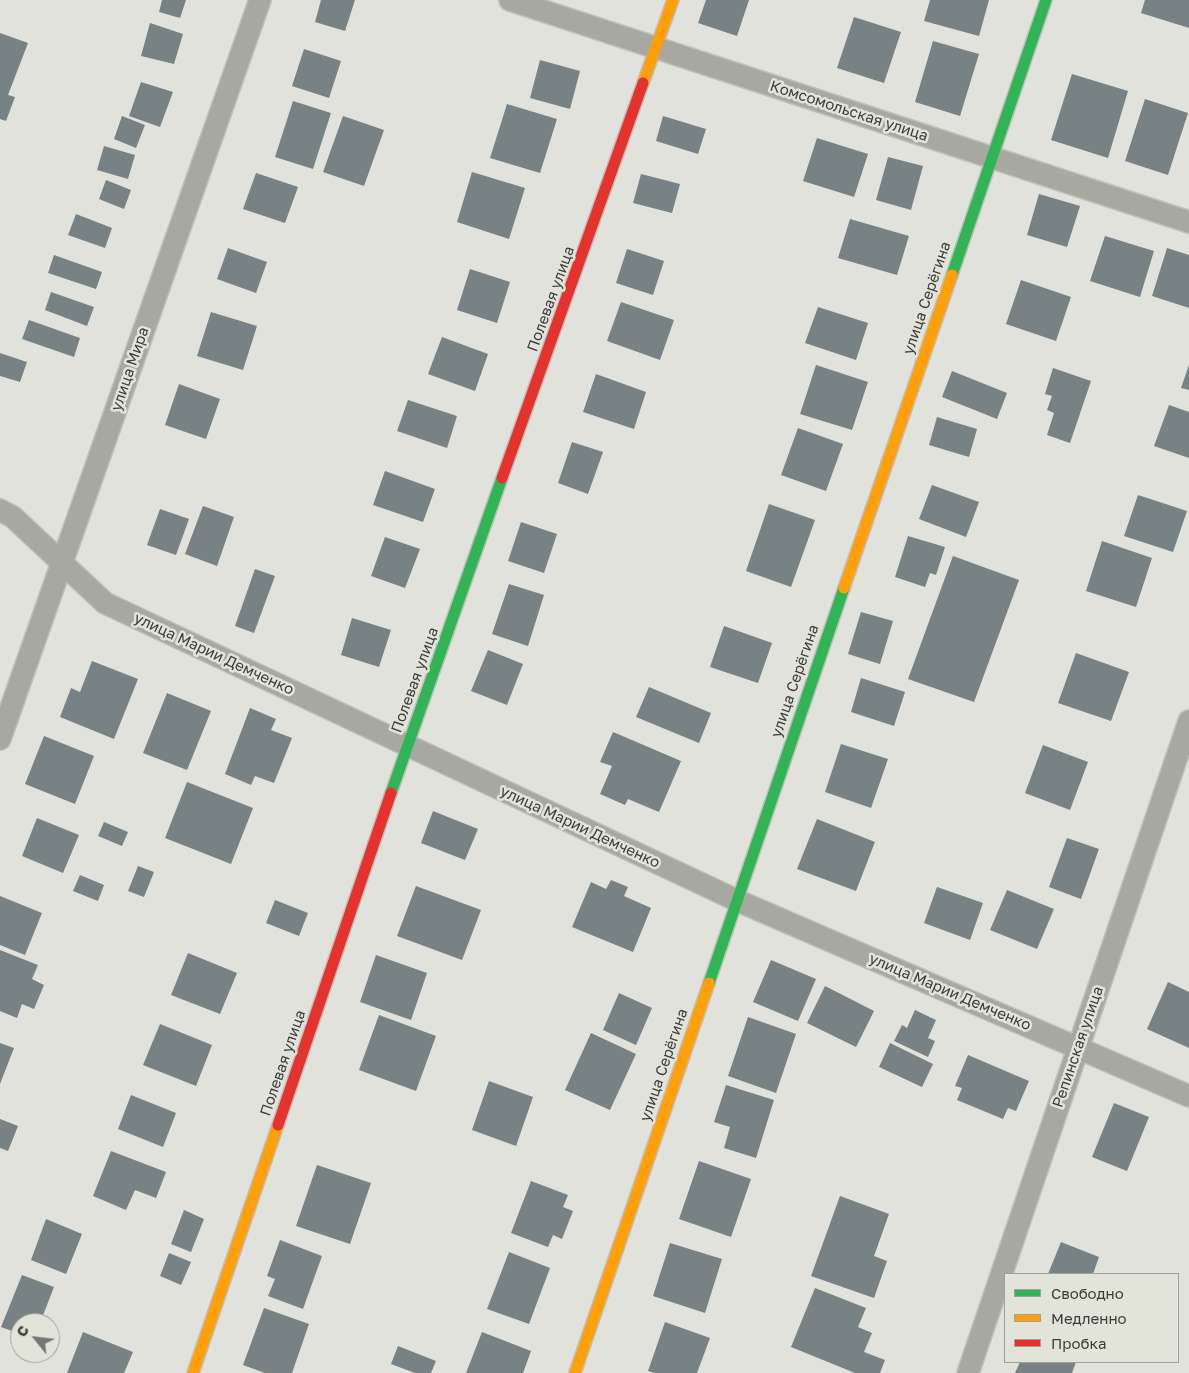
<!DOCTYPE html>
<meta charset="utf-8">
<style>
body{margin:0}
#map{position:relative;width:1189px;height:1373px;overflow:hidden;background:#e1e2dc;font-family:"Golos Text",sans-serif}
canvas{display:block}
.legend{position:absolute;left:1004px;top:1273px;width:175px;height:90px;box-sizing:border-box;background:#e2e4da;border:1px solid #a0a19a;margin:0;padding:6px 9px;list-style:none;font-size:15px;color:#3c3d39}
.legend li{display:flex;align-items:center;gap:10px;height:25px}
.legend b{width:25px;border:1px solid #a0a19a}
.north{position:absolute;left:10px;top:1313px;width:50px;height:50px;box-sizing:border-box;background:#e2e4da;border:1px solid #a0a19a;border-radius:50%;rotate:299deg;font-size:14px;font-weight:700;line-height:20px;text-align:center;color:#3c3d39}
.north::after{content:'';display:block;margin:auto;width:18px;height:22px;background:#767772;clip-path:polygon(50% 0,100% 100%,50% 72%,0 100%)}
</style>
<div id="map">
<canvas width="1189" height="1373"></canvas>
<ul class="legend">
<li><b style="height:6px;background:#30b455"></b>Свободно</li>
<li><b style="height:6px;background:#ff9f0a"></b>Медленно</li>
<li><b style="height:6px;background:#e5322d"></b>Пробка</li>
</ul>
<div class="north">С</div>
</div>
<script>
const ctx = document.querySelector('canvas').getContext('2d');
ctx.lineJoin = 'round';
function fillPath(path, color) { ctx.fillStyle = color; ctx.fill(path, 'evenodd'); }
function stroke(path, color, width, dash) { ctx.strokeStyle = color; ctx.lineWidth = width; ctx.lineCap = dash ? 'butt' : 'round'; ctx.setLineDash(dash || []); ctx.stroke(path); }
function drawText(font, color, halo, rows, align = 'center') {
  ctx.font = font + ' "Golos Text",sans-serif'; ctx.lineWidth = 5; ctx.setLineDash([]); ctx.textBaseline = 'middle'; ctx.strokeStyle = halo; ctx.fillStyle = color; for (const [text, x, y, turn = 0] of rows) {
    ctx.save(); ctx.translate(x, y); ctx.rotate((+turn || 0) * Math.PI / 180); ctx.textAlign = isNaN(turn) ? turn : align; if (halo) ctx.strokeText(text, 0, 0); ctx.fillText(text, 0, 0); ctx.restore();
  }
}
const building = new Path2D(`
 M162 0H186L180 18 159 12Z
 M321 0H355L345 31 315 22Z
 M706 0H749L737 36 698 23Z
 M930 0H989L979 36 924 21Z
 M1145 0H1189V28L1141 13Z
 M854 17 901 32 884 83 837 68Z
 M150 23 183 34 174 64 141 56Z
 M0 33 28 43 8 95 15 97 6 121 0 119Z
 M933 41 979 54 960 116 915 102Z
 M304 49 341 61 329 98 292 86Z
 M540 60 580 71 570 109 530 98Z
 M1072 74 1128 91 1108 158 1051 140Z
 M141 82 173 92 160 127 129 116Z
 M1145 99 1188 113 1168 175 1125 161Z
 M293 101 331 113 313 169 275 157Z
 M507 104 557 119 540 173 490 158Z
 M122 116 145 125 136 148 114 139Z
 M343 116 384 130 364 186 323 172Z
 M663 116 706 129 698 154 656 141Z
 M817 138 868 154 854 197 803 181Z
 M104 146 135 155 128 179 97 170Z
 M888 157 923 166 911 210 876 200Z
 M472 172 525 188 509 239 457 222Z
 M256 173 298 187 285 223 243 209Z
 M641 174 680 184 672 213 633 203Z
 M106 180 131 190 124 209 99 199Z
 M1039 194 1080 206 1067 247 1027 235Z
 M76 214 112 228 105 248 68 235Z
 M850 219 909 236 897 275 838 258Z
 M1105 236 1154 251 1140 297 1090 281Z
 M228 248 267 262 256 293 217 279Z
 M1167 248 1189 255V308L1152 296Z
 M627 249 664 261 653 295 616 283Z
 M54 255 102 272 96 289 48 273Z
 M470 269 510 282 497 323 457 310Z
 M1021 280 1071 297 1056 341 1006 324Z
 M51 292 94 307 87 326 45 310Z
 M621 302 674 320 660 360 607 341Z
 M818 307 868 323 856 360 805 343Z
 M211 312 257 326 243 370 197 356Z
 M29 320 80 338 74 357 22 339Z
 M442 337 488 354 475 391 428 374Z
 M0 353 27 362 20 382 0 376Z
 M816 365 868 382 852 430 800 414Z
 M1189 365V390L1181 388Z
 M1053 368 1091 381 1070 443 1047 435 1054 413 1047 410 1052 396 1045 394Z
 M952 371 1007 393 997 419 942 397Z
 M596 374 646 392 634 429 583 412Z
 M179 384 220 399 206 439 165 425Z
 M408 400 457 416 447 448 397 431Z
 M1169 405 1189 412V458L1154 446Z
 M937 417 977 429 969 457 929 445Z
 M798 428 843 444 826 491 781 475Z
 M572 442 603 452 588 494 558 483Z
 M385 471 435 489 423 522 373 505Z
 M932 485 979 502 966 537 919 519Z
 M1138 495 1187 511 1173 552 1124 536Z
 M769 504 815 520 791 587 746 571Z
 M203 506 234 517 217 566 185 554Z
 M160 509 189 519 176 555 147 545Z
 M521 522 557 534 544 573 508 561Z
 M908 536 945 547 936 575 930 573 925 587 895 577Z
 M385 537 420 549 405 588 371 576Z
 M1102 541 1152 558 1136 607 1086 591Z
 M953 556 1019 580 974 702 908 679Z
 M255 569 275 576 254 633 235 626Z
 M509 584 544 595 528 646 492 634Z
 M861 612 893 621 880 664 848 654Z
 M352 618 391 630 379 667 341 655Z
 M724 626 772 643 758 683 710 667Z
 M488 650 523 664 507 705 471 691Z
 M1076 653 1129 672 1111 721 1058 703Z
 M92 661 138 679 114 739 60 717 71 688 80 692Z
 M861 678 905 692 894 726 851 712Z
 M649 687 711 713 699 743 636 717Z
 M167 693 211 711 187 770 143 753Z
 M250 708 276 719 271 730 292 738 274 783 255 776 251 785 225 774Z
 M613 732 681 761 659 812 628 799 625 805 600 794 612 766 600 762Z
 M44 736 94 756 75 804 25 784Z
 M841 744 888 759 871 808 825 792Z
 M1043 745 1088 762 1070 810 1025 793Z
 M187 782 253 808 231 864 165 838Z
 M433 811 478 829 465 860 421 843Z
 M37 818 79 835 63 873 22 856Z
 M817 819 875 842 856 891 797 869Z
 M104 822 128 832 122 846 98 836Z
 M1067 838 1099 849 1081 899 1049 887Z
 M138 866 154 872 144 897 128 891Z
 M80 875 104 885 98 901 73 891Z
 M611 880 628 887 624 896 651 908 633 952 572 927 591 882 606 889Z
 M416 886 481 910 462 960 397 936Z
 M937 887 983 903 970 940 924 923Z
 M1007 890 1054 909 1037 949 990 930Z
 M0 896 42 913 25 955 0 945Z
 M275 900 308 913 299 936 266 923Z
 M0 950 38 965 32 979 44 985 34 1009 22 1004 17 1018 0 1011Z
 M188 953 237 973 220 1014 171 995Z
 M376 955 427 973 411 1020 360 1002Z
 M771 960 816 979 798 1021 753 1002Z
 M1168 982 1189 992V1048L1147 1029Z
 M825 986 874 1011 856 1047 807 1023Z
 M619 993 652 1008 636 1045 603 1030Z
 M915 1010 936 1020 928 1038 935 1041 928 1057 894 1041 902 1025 907 1028Z
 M379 1015 436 1036 416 1091 359 1070Z
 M748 1017 796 1034 776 1093 728 1076Z
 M160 1024 212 1045 196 1086 143 1065Z
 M591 1033 636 1054 610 1110 565 1090Z
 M0 1043 14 1048 0 1084Z
 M890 1043 933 1064 922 1087 879 1067Z
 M968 1055 1029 1081 1016 1111 1008 1108 1003 1119 957 1100 962 1088 955 1086Z
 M489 1081 533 1097 516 1146 472 1130Z
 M726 1085 774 1100 756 1158 724 1148 730 1127 714 1122Z
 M131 1095 176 1113 163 1147 118 1129Z
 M1114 1103 1149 1117 1127 1171 1092 1157Z
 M0 1119 18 1126 8 1151 0 1148Z
 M111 1151 166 1172 156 1198 135 1190 126 1210 93 1196Z
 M699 1161 751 1179 731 1237 679 1219Z
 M317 1165 371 1183 350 1244 296 1226Z
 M531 1181 568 1195 563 1207 573 1211 562 1239 553 1235 548 1247 511 1233Z
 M840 1196 889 1214 874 1256 887 1261 874 1298 811 1276Z
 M184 1210 204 1219 191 1252 171 1244Z
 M46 1219 82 1234 66 1274 31 1260Z
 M280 1240 322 1256 303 1309 268 1296 275 1279 267 1276Z
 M1061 1242 1099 1257 1093 1274H1048Z
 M670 1243 722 1259 705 1313 653 1296Z
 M509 1252 550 1268 529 1324 487 1309Z
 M169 1253 191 1262 181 1285 160 1276Z
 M22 1275 54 1287 40 1323H20V1334L1 1327Z
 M815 1288 866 1308 858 1327 872 1333 864 1352 885 1360 880 1373H855L791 1347Z
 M264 1308 309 1324 292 1373H265L243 1365Z
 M665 1322 710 1338 697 1373H655L648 1371Z
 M83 1332 133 1352 124 1373H67Z
 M482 1332 531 1351 523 1373H466Z
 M398 1346 436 1361 431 1373H415L391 1364Z
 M1020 1362H1076L1072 1373H1015Z`);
const street = new Path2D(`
 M510 0 1189 222
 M0 510 13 517 105 603 736 900 1189 1096
 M0 739 260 0
 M968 1373 1189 721`);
const fast = new Path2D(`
 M952 275 1046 0
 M391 793 502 478
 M709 983 844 588`);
const slow = new Path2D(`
 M643 83 673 0
 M844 588 952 275
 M193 1373 278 1125
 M575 1373 709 983`);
const jam = new Path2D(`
 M502 478 643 83
 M278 1125 391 793`);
const streetNames = [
 ["Комсомольская улица",849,111,18],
 ["улица Серёгина",927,298,-71],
 ["Полевая улица",551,299,-70],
 ["улица Мира",130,369,-71],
 ["улица Марии Демченко",214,654,25],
 ["Полевая улица",415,680,-70],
 ["улица Серёгина",795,681,-71],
 ["улица Марии Демченко",580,827,25],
 ["улица Марии Демченко",950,992,23],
 ["Репинская улица",1078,1047,-71],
 ["Полевая улица",283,1063,-71],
 ["улица Серёгина",664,1065,-71]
];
fillPath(building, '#788183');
stroke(street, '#bfc0bc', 24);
stroke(fast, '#bfc0bc', 14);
stroke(slow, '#bfc0bc', 14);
stroke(jam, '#bfc0bc', 14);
stroke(street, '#a7a9a0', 21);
stroke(fast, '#30b455', 11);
stroke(slow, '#ff9f0a', 11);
stroke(jam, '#e5322d', 11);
drawText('15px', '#3c3d39', '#e2e4da', streetNames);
</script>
